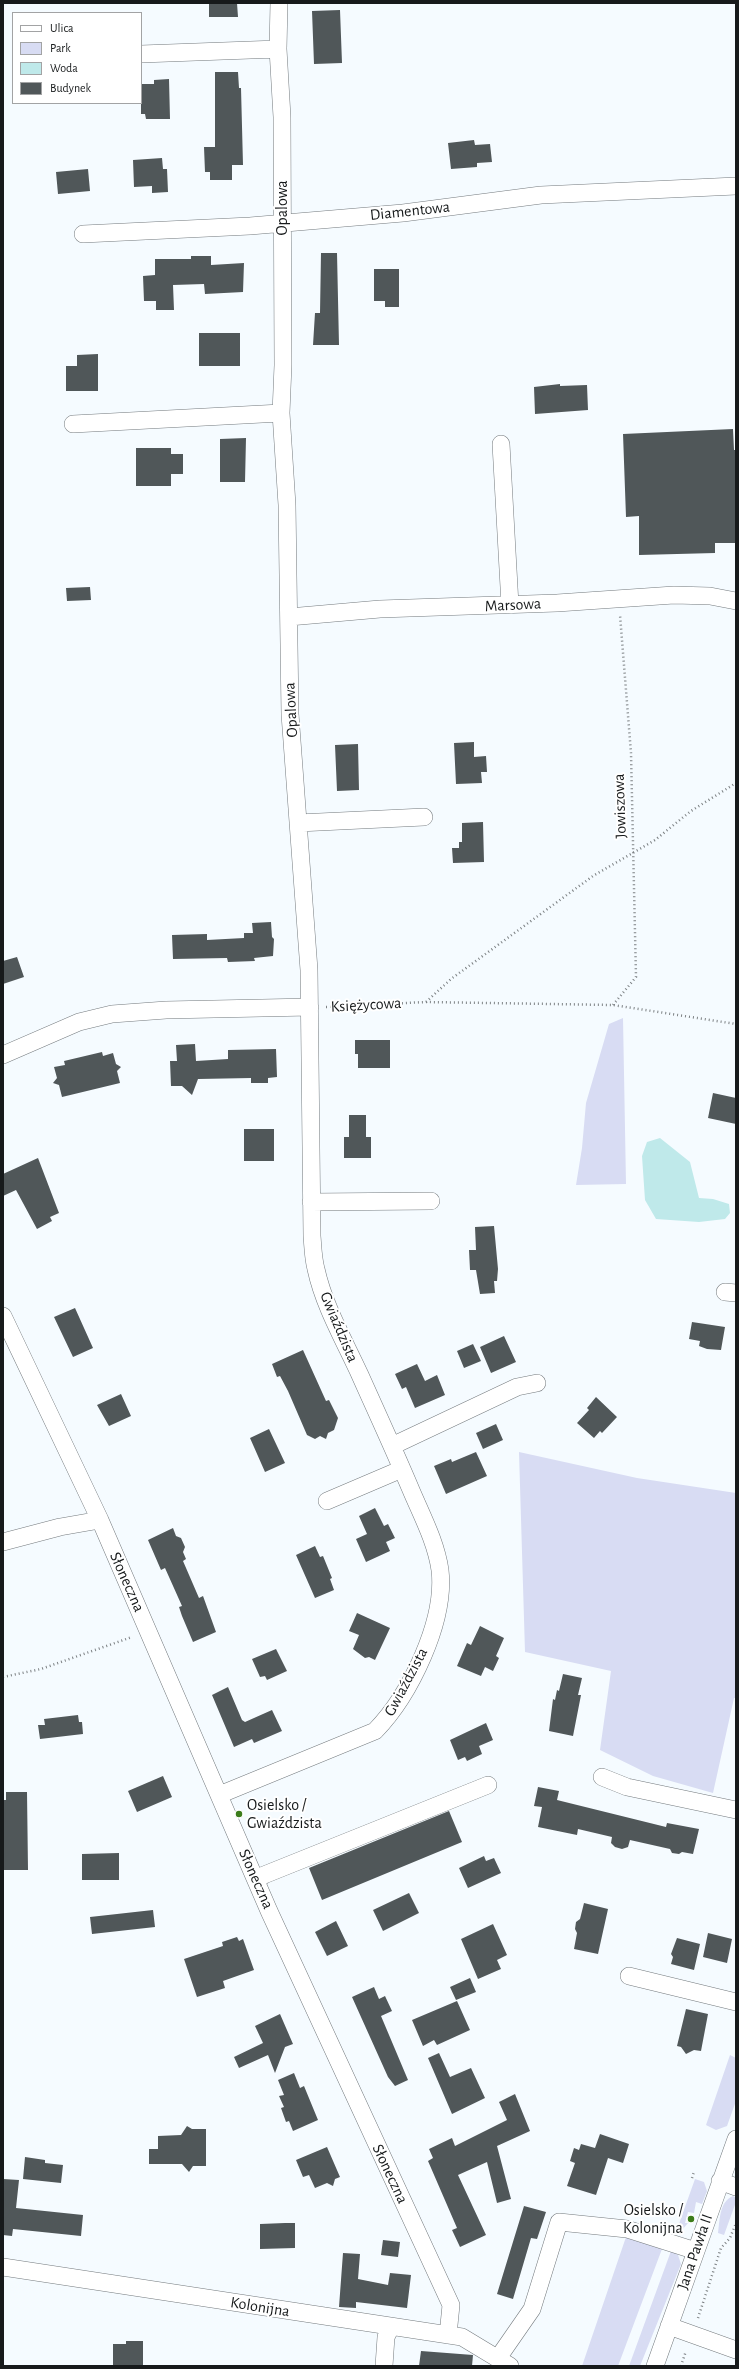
<!DOCTYPE html>
<meta charset="utf-8">
<style>
body{margin:0}
#map{position:relative;width:739px;height:2369px;overflow:hidden;background:#f5fbff;font-family:"Alegreya Sans",sans-serif}
canvas{display:block}
.frame{position:absolute;inset:0;border:4px solid #171a1b;pointer-events:none}
.legend{position:absolute;left:12px;top:12px;width:130px;height:92px;box-sizing:border-box;background:#fff;border:1px solid #a2a3a4;margin:0;padding:5px 7px;list-style:none;font-size:12px;color:#171a1b}
.legend li{display:flex;align-items:center;gap:8px;height:20px}
.legend b{width:20px;border:1px solid #a2a3a4}
</style>
<div id="map">
<canvas width="739" height="2369"></canvas>
<div class="frame"></div>
<ul class="legend">
<li><b style="height:5px;background:#fff"></b>Ulica</li>
<li><b style="height:11px;background:#d8dcf3"></b>Park</li>
<li><b style="height:11px;background:#bfe9ea"></b>Woda</li>
<li><b style="height:11px;background:#505759"></b>Budynek</li>
</ul>
</div>
<script>
const ctx = document.querySelector('canvas').getContext('2d');
ctx.lineJoin = 'round';
function fillPath(path, color) { ctx.fillStyle = color; ctx.fill(path, 'evenodd'); }
function stroke(path, color, width, dash) { ctx.strokeStyle = color; ctx.lineWidth = width; ctx.lineCap = dash ? 'butt' : 'round'; ctx.setLineDash(dash || []); ctx.stroke(path); }
function drawText(font, color, halo, rows, align = 'center') {
  ctx.font = font + ' "Alegreya Sans",sans-serif'; ctx.lineWidth = 4; ctx.setLineDash([]); ctx.textBaseline = 'middle'; ctx.strokeStyle = halo; ctx.fillStyle = color; for (const [text, x, y, turn = 0] of rows) {
    ctx.save(); ctx.translate(x, y); ctx.rotate((+turn || 0) * Math.PI / 180); ctx.textAlign = isNaN(turn) ? turn : align; if (halo) ctx.strokeText(text, 0, 0); ctx.fillText(text, 0, 0); ctx.restore();
  }
}
const green = new Path2D(`
 M623 1018 626 1184 576 1185 582 1148 586 1103 609 1024Z
 M519 1452 637 1478 736 1493V1698H734L713 1793 653 1776 600 1750 611 1671 525 1652Z
 M730 2055 736 2058V2101L727 2126 716 2130 706 2125Z
 M695 2179 704 2182 707 2191 702 2204 696 2202 694 2213 688 2212 685 2223H688L682 2230 679 2225 680 2221Z
 M733 2196 736 2198V2202L724 2235 718 2233C720 2220 719 2202 733 2196Z
 M626 2237 662 2249 618 2366H582Z
 M671 2251 678 2255 681 2264 640 2366H629Z`);
const water = new Path2D(`
 M660 1138 690 1162 699 1198 713 1199 729 1204 730 1213 725 1219 699 1222 656 1219 645 1200 642 1156 647 1142Z`);
const building = new Path2D(`
 M209 3H237L238 17H209Z
 M340 10 342 63 314 64 312 11Z
 M215 72H238L239 88H241L243 165H232V180H210V172H205L204 147H215Z
 M169 79 170 119H146L145 114H141V84H154V80Z
 M474 140 475 145 490 144 492 162 477 163V167L451 169 448 143Z
 M162 158 163 169H167L168 192 152 193V186L134 187 133 160Z
 M88 169 90 191 58 194 56 172Z
 M321 253H337L339 345H313L315 313H320Z
 M191 256H211V265L244 263 243 292 205 294 204 284 173 285 174 310H156V301H144L143 276 155 275V259H191Z
 M374 269H399V307H385V301H374Z
 M199 333H240V366H199Z
 M98 354V391H66V366H77V355Z
 M560 384V386L587 385 588 410 535 414 534 387Z
 M733 429 734 450H736V543H715V553L639 555V516L626 517 623 434Z
 M246 438 245 482H220V439Z
 M136 448H171V454H183V474H171V486H136Z
 M90 587 91 600 67 601 66 588Z
 M474 742V757L486 756 487 772H481L482 783 456 784 454 743Z
 M358 744 359 790 337 791 335 745Z
 M483 822 484 862 453 863 452 848H459V842H462V823Z
 M271 922 272 937 274 939 273 956 254 958 255 961 228 962 227 958 173 959 172 935 207 934V940L244 938V933H253L252 923Z
 M17 957 24 977 3 984V961Z
 M355 1040H390V1068H358V1054H355Z
 M195 1044 196 1061 228 1059V1050L276 1049 277 1077 268 1078V1083H251V1078L198 1079 192 1095 182 1086H171L170 1061H177L176 1045Z
 M102 1052 103 1056 113 1053 116 1064 121 1067 117 1071 120 1083 62 1097 59 1085 53 1083 57 1078 54 1067 65 1065 64 1061Z
 M713 1093 736 1098V1124L708 1118Z
 M349 1115H366V1137H371V1158H344V1137H349Z
 M244 1129H274V1161H244Z
 M38 1158 59 1213 50 1217 52 1221 37 1229 16 1190 3 1196V1174Z
 M494 1226 498 1269 497 1281H494L495 1293 480 1294 476 1270H470L469 1250H476L475 1227Z
 M75 1308 93 1348 73 1357 54 1317Z
 M692 1322 725 1327 721 1350 707 1349 699 1346 700 1341 689 1339Z
 M504 1336 516 1362 491 1373 480 1347Z
 M473 1344 481 1361 464 1368 457 1351Z
 M303 1350 326 1401 329 1400 338 1418 334 1430 328 1433 326 1439 320 1436 315 1439 307 1435 288 1391 280 1376 277 1377 272 1364Z
 M417 1364 425 1381 437 1375 445 1395 415 1408 406 1387 402 1389 395 1374Z
 M121 1394 131 1416 109 1426 97 1405Z
 M596 1397 617 1417 602 1433 600 1431 594 1438 577 1423 589 1410 587 1408Z
 M496 1424 503 1440 483 1449 476 1433Z
 M269 1429 285 1463 265 1472 250 1438Z
 M476 1452 487 1476 446 1494 434 1466 451 1459 452 1462Z
 M375 1508 384 1526 388 1524 395 1538 386 1542 390 1551 366 1562 356 1539 367 1534 359 1516Z
 M173 1528 176 1536 181 1538 185 1547 183 1552 186 1559 183 1561 199 1598 203 1596 216 1632 193 1642 182 1616 179 1607 182 1606 165 1568 161 1570 148 1540Z
 M315 1546 320 1557 323 1556 332 1578 330 1579 334 1590 315 1598 296 1555Z
 M357 1613 390 1628 375 1660 369 1657 365 1658 353 1649 359 1635 349 1631Z
 M480 1626 504 1638 496 1656 499 1658 493 1671 485 1667 481 1676 457 1666 467 1643 471 1645Z
 M276 1649 287 1671 267 1680 265 1676 260 1677 252 1659Z
 M563 1674 582 1678 578 1695H581L573 1736 549 1731 553 1699 555 1700 557 1690 559 1691Z
 M228 1687 242 1720 245 1722 272 1710 282 1731 254 1743 252 1739 234 1747 212 1695Z
 M78 1715 79 1722H82L83 1734 40 1739 38 1725H45L44 1719Z
 M486 1723 493 1740 479 1746 482 1754 467 1761 465 1757 458 1760 450 1740Z
 M163 1776 172 1797 137 1812 128 1791Z
 M538 1787 559 1791 557 1800 666 1827 667 1823 699 1829 693 1854 682 1852 679 1854 672 1853 670 1849 630 1840 628 1847 622 1849 615 1847 611 1843 612 1837 578 1829 577 1835 538 1827 542 1807 534 1806Z
 M6 1792H27L28 1870H3V1800H6Z
 M449 1811 462 1842 322 1900 309 1868Z
 M119 1853V1880H82V1854Z
 M484 1856 486 1861 494 1858 501 1873 468 1888 459 1868Z
 M409 1893 419 1913 383 1931 373 1910Z
 M584 1903 608 1909 598 1954 574 1949 577 1933 575 1929 576 1922 580 1919Z
 M153 1910 155 1927 92 1934 90 1917Z
 M336 1921 348 1946 327 1956 315 1932Z
 M493 1924 507 1955 497 1960 501 1969 478 1979 461 1939Z
 M708 1933 732 1939 727 1963 703 1957Z
 M237 1937 239 1941 243 1939 254 1970 223 1981 225 1988 197 1997 184 1959 223 1946 222 1942Z
 M677 1938 700 1944 694 1970 671 1964 673 1957 671 1954Z
 M470 1978 476 1992 456 2000 450 1987Z
 M374 1987 379 1999 385 1996 392 2011 381 2016 408 2080 395 2086 388 2077 352 1997Z
 M457 2001 470 2030 437 2045 434 2040 423 2046 412 2020Z
 M686 2009 708 2014 701 2051 694 2050 686 2054 681 2047 677 2046Z
 M280 2014 293 2044 285 2047 275 2073 268 2055 239 2068 234 2057 263 2043 255 2026Z
 M439 2053 450 2077 471 2068 485 2098 452 2114 428 2058Z
 M294 2073 300 2088 304 2086 318 2120 293 2131 289 2121 286 2122 281 2108 284 2107 279 2096 284 2095 278 2080Z
 M515 2094 530 2131 497 2146 511 2199 497 2203 487 2162 458 2175 486 2235 460 2247 452 2230 457 2228 428 2161 433 2158 429 2149 452 2138 455 2146 507 2120 499 2102Z
 M187 2126 192 2129H206V2166H193L189 2172 182 2164H149V2149H158V2136L181 2135Z
 M600 2134 629 2144 623 2163 608 2158 596 2195 567 2186 575 2163 570 2161 574 2148 579 2150 581 2144 595 2148Z
 M327 2147 340 2177 335 2179 333 2186 327 2183 315 2188 309 2175 303 2177 296 2160Z
 M25 2157 45 2160V2163L63 2165 61 2183 23 2179Z
 M3 2179 19 2180 16 2208 83 2215 81 2236 13 2229 12 2236 3 2235Z
 M524 2206 546 2212 537 2239 531 2238 513 2299 497 2294Z
 M285 2223H295V2248L260 2249V2224Z
 M383 2240 400 2242 398 2257 381 2255Z
 M343 2253 360 2254 358 2279 388 2285 390 2273 411 2275 407 2308 356 2302V2308L339 2307Z
 M126 2341H143V2366H113V2344H126Z
 M421 2351 473 2355 472 2366H419Z`);
const path = new Path2D(`
 M426 1002 451 979 593 876 655 840 691 811 736 783
 M613 1005 636 977 631 753 620 615
 M326 1007 426 1002 613 1005 736 1024
 M3 1677 41 1669 132 1637
 M692 2178 694 2172
 M698 2318 721 2248 730 2238 736 2223
 M681 2366 686 2351`);
const minor = new Path2D(`
 M141 54 278 49
 M83 234 250 226 403 213 541 195 736 186
 M73 424 281 413
 M501 444 510 605
 M289 617 380 609 557 603 674 595 710 596 736 601
 M298 823 424 817
 M3 1055 79 1022 112 1014 166 1010 310 1007
 M311 1202 431 1201
 M725 1292 736 1293
 M3 1316 100 1520 269 1911 451 2305 448 2335
 M392 1446 517 1387 537 1383
 M327 1501 402 1469
 M3 1542 60 1527 100 1520
 M602 1777 627 1787 736 1810
 M219 1795 375 1731C410 1695 446 1621 440 1570 436 1542 422 1516 411 1490 395 1452 377 1413 360 1375 344 1340 324 1306 316 1269 313 1258 313 1247 312 1236L309 970 290 714 287 505 281 413 283 365 282 117 278 49 279 3
 M256 1880 264 1875 488 1785
 M629 1976 736 2002
 M720 2181 736 2187
 M3 2267 462 2337 510 2366
 M669 2326 736 2350
 M498 2358 532 2309 559 2222 627 2229 696 2251
 M384 2366 386 2337 391 2327
 M655 2366 736 2139`);
const markers = [
 [239,1814,4,"#3c7c1b"],
 [691,2219,4,"#3c7c1b"]
];
const streetNames = [
 ["Opalowa",282,208,-90],
 ["Diamentowa",410,211,-6],
 ["Marsowa",513,605,-3],
 ["Opalowa",291,710,-93],
 ["Jowiszowa",620,806,-92],
 ["Księżycowa",366,1005,-3],
 ["Gwiaździsta",339,1327,67],
 ["Słoneczna",127,1582,66],
 ["Gwiaździsta",406,1682,-62],
 ["Słoneczna",256,1879,66],
 ["Słoneczna",390,2174,65],
 ["Jana Pawła II",695,2252,-71],
 ["Kolonijna",260,2307,9]
];
const poiNames = [
 ["Osielsko /",247,1805],
 ["Gwiaździsta",247,1823],
 ["Osielsko /",683,2210,"right"],
 ["Kolonijna",683,2228,"right"]
];
fillPath(green, '#d8dcf3');
fillPath(water, '#bfe9ea');
fillPath(building, '#505759');
stroke(minor, '#747a7e', 18);
stroke(path, '#7c8083', 2.5, [1, 3]);
stroke(minor, '#fff', 17);
for (const [x, y, r, color] of markers) { const dot = new Path2D(); dot.arc(x, y, r, 0, 2 * Math.PI); ctx.fillStyle = color; ctx.fill(dot); stroke(dot, '#fff', 1.5); }
drawText('16px', '#171a1b', '#fff', streetNames);
drawText('16px', '#171a1b', '#fff', poiNames, 'left');
</script>
